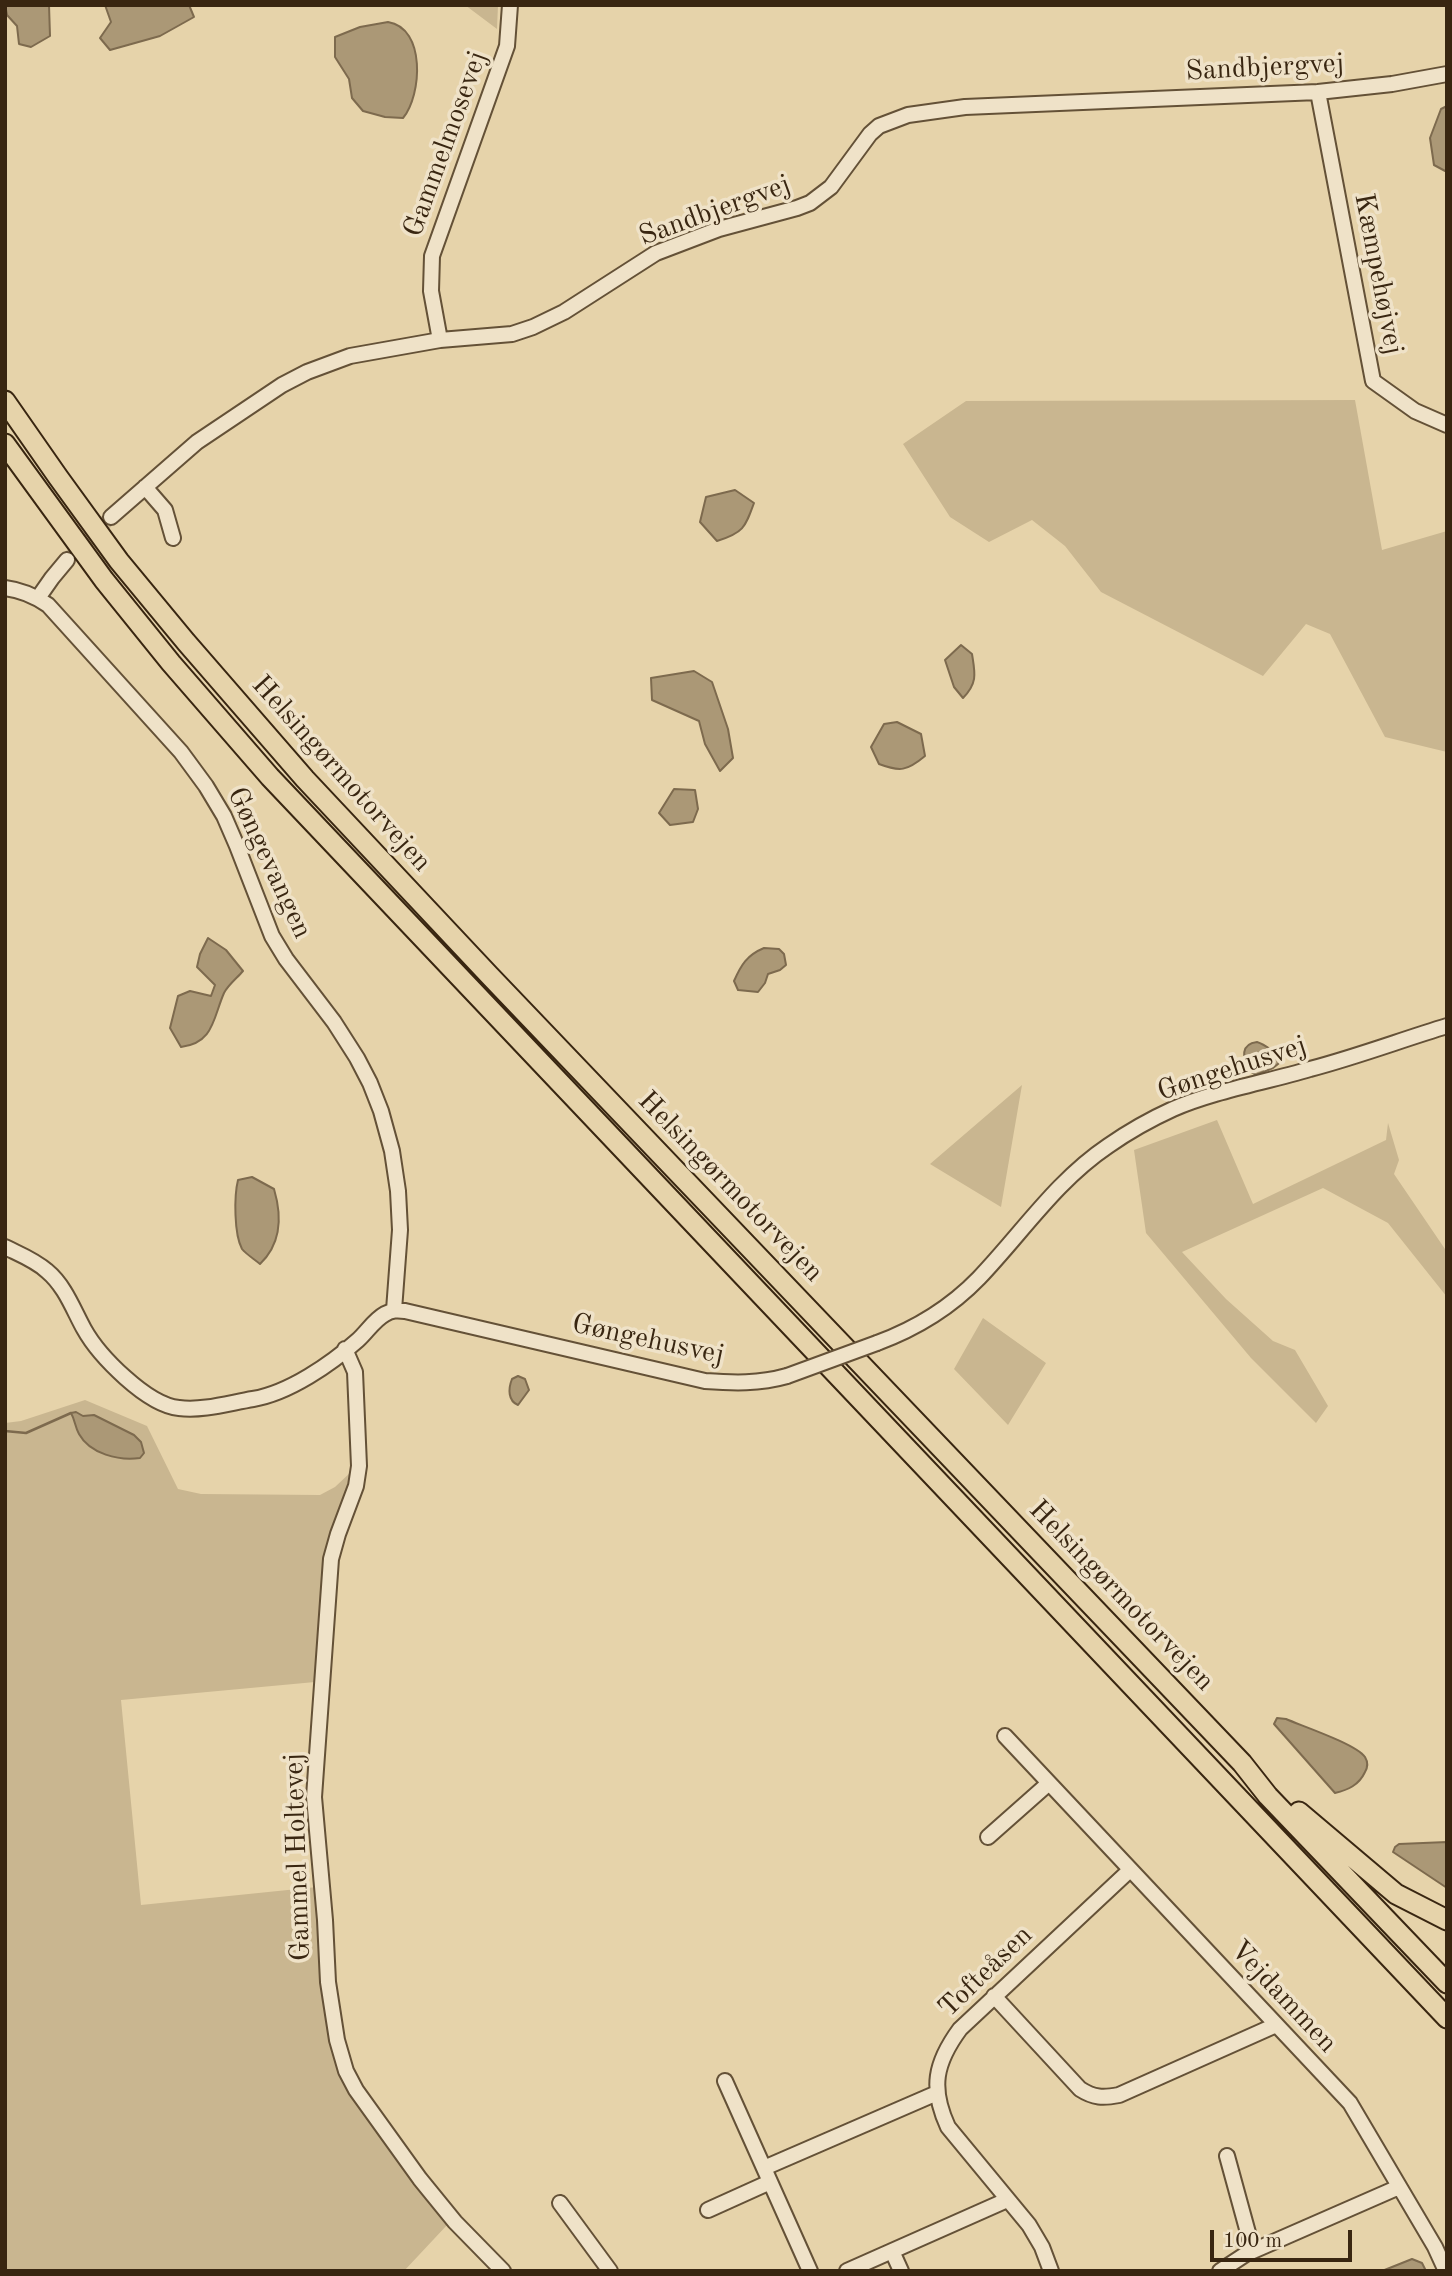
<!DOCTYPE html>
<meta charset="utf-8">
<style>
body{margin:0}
#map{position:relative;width:1452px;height:2276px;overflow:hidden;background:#e6d3aa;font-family:"Old Standard TT",serif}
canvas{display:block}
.frame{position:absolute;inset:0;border:7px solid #392611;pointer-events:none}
.scale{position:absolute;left:1210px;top:2230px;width:142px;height:32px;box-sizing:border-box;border:4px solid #392611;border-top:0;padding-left:9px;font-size:21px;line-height:24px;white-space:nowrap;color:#392611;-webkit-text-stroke:5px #efe2c8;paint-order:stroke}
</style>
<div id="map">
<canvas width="1452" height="2276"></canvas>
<div class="frame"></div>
<div class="scale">100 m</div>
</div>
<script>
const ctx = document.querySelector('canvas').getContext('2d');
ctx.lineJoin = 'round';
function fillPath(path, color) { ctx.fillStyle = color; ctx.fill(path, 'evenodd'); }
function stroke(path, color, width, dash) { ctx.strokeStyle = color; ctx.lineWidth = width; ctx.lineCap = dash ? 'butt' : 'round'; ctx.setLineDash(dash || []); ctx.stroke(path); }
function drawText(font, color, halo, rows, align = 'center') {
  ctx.font = font + ' "Old Standard TT",serif'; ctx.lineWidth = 7; ctx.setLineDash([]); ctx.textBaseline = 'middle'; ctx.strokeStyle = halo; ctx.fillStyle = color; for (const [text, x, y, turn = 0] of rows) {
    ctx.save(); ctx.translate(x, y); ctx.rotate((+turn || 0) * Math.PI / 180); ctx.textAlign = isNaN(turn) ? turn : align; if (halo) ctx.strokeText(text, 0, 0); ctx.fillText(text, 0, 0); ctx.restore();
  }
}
const green = new Path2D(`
 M465 5H498L497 29Z
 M1355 400 1382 550 1447 531V752L1385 737 1330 634 1306 624 1263 676 1101 592 1065 546 1032 520 989 542 950 517 903 444 966 401Z
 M1022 1085 1001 1207 930 1164Z
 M1217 1120 1253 1204 1386 1140 1388 1123 1399 1160 1394 1174 1447 1252V1297L1388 1223 1323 1188 1182 1252 1226 1299 1273 1341 1295 1350 1328 1406 1316 1423 1251 1358 1146 1233 1134 1150Z
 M983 1318 1046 1363 1008 1425 954 1369Z
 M85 1400 147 1426 178 1489 201 1494 320 1495 335 1487 352 1471 351 1485 326 1556 315 1682 121 1700 141 1905 317 1887 334 2046 448 2224 404 2271H5V1423L21 1421Z`);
const water = new Path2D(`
 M5 5H49L50 36 31 47 19 44 17 26 7 15Z
 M105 5H189L194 17 160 36 110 50 100 38 111 22Z
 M388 22C426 28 422 95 403 118L385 117 363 111 352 98 349 79 335 57V37L360 27Z
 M1447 106V172L1434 165 1430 138 1441 109Z
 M735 490 754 503C745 528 743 533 717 541L700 522 706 497Z
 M961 645 972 654C975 673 978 683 963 698L954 687 945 660Z
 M694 671 712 682 728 729 733 758 720 771 705 744 699 721 652 700 651 678Z
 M897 722 921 734 925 756C907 771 900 772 879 764L871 747 884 724Z
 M674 789 695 790 698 809 693 822 670 825 659 813Z
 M208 938 226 950 243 971C237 978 228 985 224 993 213 1018 214 1043 181 1047L170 1028 178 996 190 991 211 996 215 985 197 967 200 954Z
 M764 948 779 949 784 954 786 965 780 970 768 974 765 983 758 992 738 990 734 981C741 965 747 955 764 948Z
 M1257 1042C1267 1045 1272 1052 1281 1056L1283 1060 1273 1068 1256 1075 1248 1070C1243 1058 1240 1044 1257 1042Z
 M252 1177 274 1189C282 1216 281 1244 260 1264 254 1259 246 1254 242 1249 234 1234 234 1196 238 1180Z
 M518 1376 525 1379 529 1390 518 1405C508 1401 508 1389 512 1379Z
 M76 1412 83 1416 94 1415 134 1435 141 1442 144 1453 140 1458C119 1461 90 1454 79 1434 75 1427 75 1420 71 1413Z
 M1277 1718 1286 1719C1302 1726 1356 1744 1365 1757 1368 1762 1368 1767 1365 1772 1359 1785 1348 1790 1335 1793L1274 1724Z
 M1447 1842V1888L1393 1852 1395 1847 1399 1844Z
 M1412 2259 1422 2263 1426 2271H1382Z`);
const stream = new Path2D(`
 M5 1431 26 1433 71 1413`);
const minorTunnel = new Path2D(`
 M67 560 111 517`);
const minor = new Path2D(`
 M1318 92 1373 381 1415 411 1447 425
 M440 340 431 291 432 256 507 46 510 5
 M145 487 165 510 173 538
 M111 517 197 442 282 385 307 372 350 356 440 340 512 334 533 327 564 312 656 253 719 229 797 208 810 203 831 187 870 134 879 126 908 115 965 107 1318 92 1392 84 1447 74
 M5 588C21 590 35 596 48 605L181 752 206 786 224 816 237 846 272 936 286 959 334 1022 357 1058 370 1083 381 1111 392 1151 398 1191 400 1230 394 1310
 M38 598 52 578 67 560
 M5 1247C19 1254 35 1260 47 1271 65 1286 73 1309 84 1329 99 1356 147 1405 179 1408 203 1411 229 1403 253 1399 289 1393 331 1364 358 1340 367 1332 374 1320 385 1314 392 1310 397 1310 405 1311L705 1381C733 1383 759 1384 787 1376
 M877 1343C915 1329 950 1308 979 1278 1022 1233 1056 1181 1108 1146 1128 1132 1151 1119 1173 1109 1214 1091 1267 1082 1310 1069 1356 1057 1401 1040 1447 1026
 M345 1349 355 1372 359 1466 356 1486 338 1534 331 1559 314 1797 325 1920 328 1982 337 2040 346 2071 356 2090 420 2179 455 2222 503 2271
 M1005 1736 1350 2103 1435 2247 1446 2271
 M988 1837 1049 1783
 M994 1996 1080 2089C1094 2098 1103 2098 1119 2095L1276 2025
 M725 2081 810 2271
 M1227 2156 1253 2251
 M764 2168 937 2093
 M560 2203 610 2271
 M708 2210 770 2182
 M892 2251 901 2271
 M847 2271 1007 2200
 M1051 2271 1042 2247 1029 2225 948 2127C930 2088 935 2063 960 2029L1130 1870
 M1220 2271 1246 2254 1399 2187`);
const highway = new Path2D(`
 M5 401 58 477 119 561 186 642 305 779 489 975 1242 1763 1268 1796 1447 1983
 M5 444 104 580 171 663 270 777 1447 2018
 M1299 1812 1396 1894 1447 1920`);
const minorBridge = new Path2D(`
 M787 1376 877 1343`);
const streetNames = [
 ["Sandbjergvej",1265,68,-3],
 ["Gammelmosevej",446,144,-70],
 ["Sandbjergvej",715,211,-20],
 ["Kæmpehøjvej",1378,274,79],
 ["Helsingørmotorvejen",341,774,48],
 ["Gøngevangen",269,863,65],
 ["Gøngehusvej",1232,1069,-18],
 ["Helsingørmotorvejen",730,1187,46],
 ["Gøngehusvej",648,1340,12],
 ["Helsingørmotorvejen",1121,1596,46],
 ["Gammel Holtevej",298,1857,-92],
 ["Tofteåsen",986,1972,-44],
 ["Vejdammen",1283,1997,47]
];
fillPath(green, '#c9b690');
fillPath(water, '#ab9876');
stroke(water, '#7d6a4e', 2);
stroke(stream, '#7d6a4e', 2.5);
stroke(minorTunnel, '#c3b08b', 14, [14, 7]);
stroke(minor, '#645137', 18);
stroke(highway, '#392611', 23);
stroke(minor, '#efe2c8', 14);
stroke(highway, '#e6d3aa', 19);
stroke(minorBridge, '#645137', 18, []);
stroke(minorBridge, '#efe2c8', 14);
drawText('28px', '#392611', '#efe2c8', streetNames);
</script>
